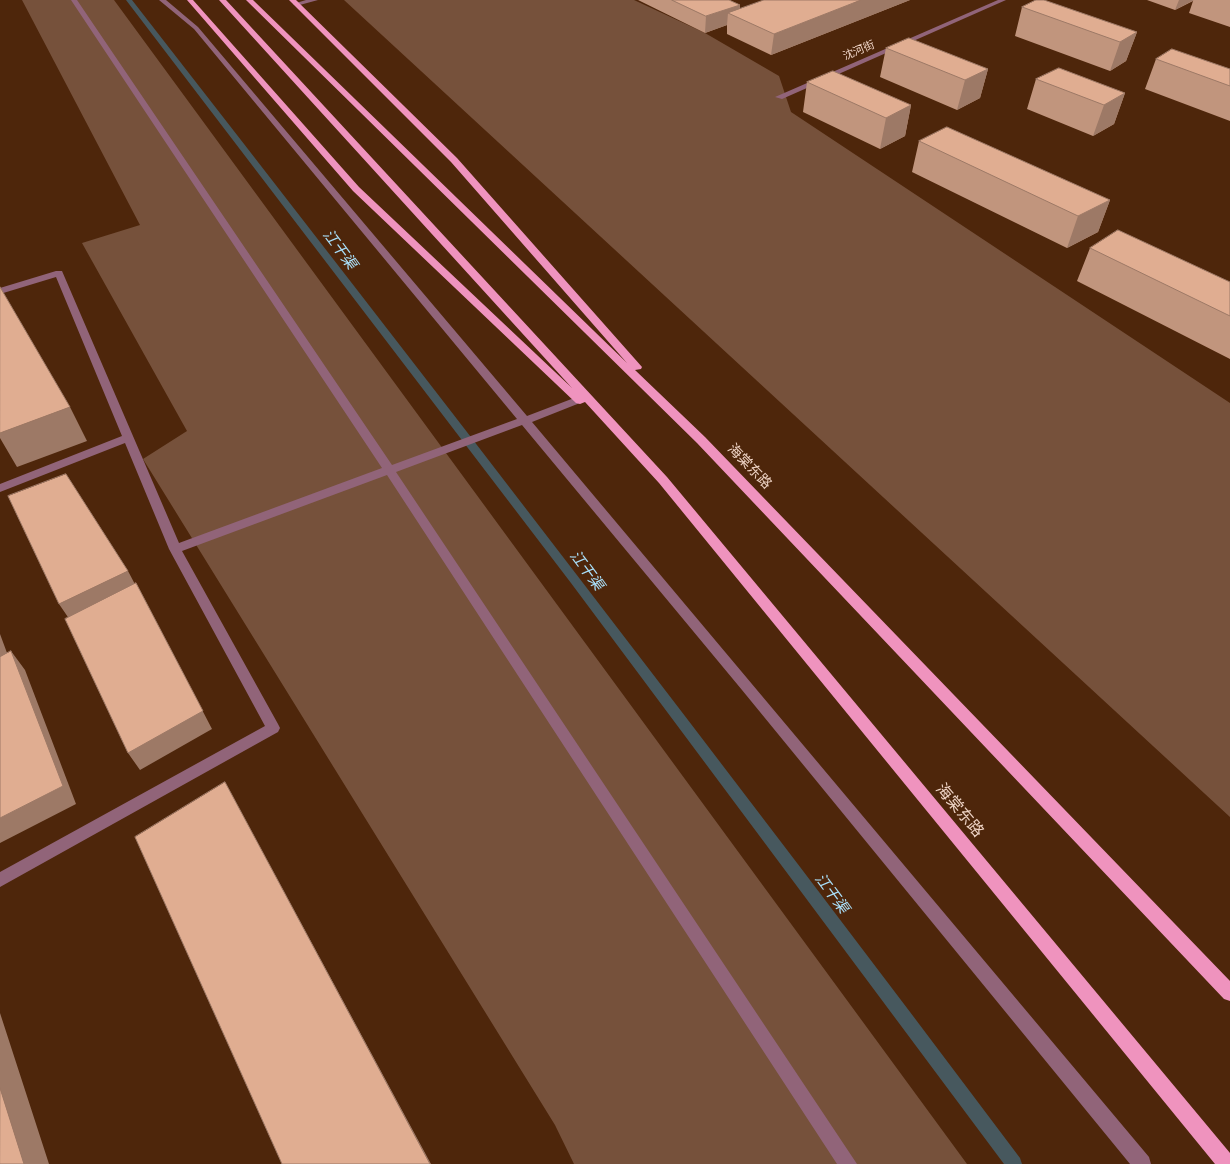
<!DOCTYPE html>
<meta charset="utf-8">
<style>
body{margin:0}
canvas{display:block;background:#4e260b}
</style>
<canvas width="1230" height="1164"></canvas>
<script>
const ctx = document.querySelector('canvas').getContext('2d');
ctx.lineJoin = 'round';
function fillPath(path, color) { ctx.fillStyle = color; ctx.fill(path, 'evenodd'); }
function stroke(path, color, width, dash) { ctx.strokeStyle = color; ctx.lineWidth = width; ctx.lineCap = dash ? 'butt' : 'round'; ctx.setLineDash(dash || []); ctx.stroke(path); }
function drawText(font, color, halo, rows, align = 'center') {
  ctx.font = font + ' "Roboto Condensed","Noto Sans SC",sans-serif'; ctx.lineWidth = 5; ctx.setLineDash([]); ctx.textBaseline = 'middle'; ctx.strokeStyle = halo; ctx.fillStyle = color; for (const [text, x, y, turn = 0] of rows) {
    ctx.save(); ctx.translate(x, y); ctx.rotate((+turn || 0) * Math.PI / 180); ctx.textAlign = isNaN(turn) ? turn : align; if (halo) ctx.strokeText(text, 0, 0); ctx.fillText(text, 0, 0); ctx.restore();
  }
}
const green = new Path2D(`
 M22 0H114L967 1164H574L555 1125 143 459 187 431 82 243 140 225Z
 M344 0H634L705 33 779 76 791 112 1230 403V817Z`);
const stream = new Path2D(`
 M126 0H132C431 384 728 769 1020 1158L1022 1164H1004L571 583Z`);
const minor = new Path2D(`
 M71 0H77L392 465 517 419 194 29 159 0H166L198 27 527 416 582 395H590L591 397 590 399 532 422 1149 1157 1151 1164H1130L742 690 522 425 396 472 857 1164H837L387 475 182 551 278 724 280 728 278 732 0 887V872L265 726 169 549 125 443 0 492V484L122 436 56 277 0 294V288L56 271H62L179 543 382 468Z
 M306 0H318L296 6 293 4Z
 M998 0H1006L782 99 775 97Z`);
const major = new Path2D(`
 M187 0H193L359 187 572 388 219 0H226L667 477 1230 1153V1164H1215L659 483 585 402 580 404 576 403 353 191Z
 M246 0H253L627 363 451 162 289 0H296L457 158 642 367 641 369 635 370 705 437 1230 981V1001L1224 999 697 443Z`);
const wall = new Path2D(`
 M638 0H729L740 5V9L910 0 771 55 727 34V25L705 33Z
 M1147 0H1230V27L1189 13 1193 1 1175 10Z
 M1022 7 1137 32 1126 61 1110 71 1015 36Z
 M886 48 988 69 980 98 957 110 880 77Z
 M1156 59 1230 69V121L1145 89Z
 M1036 79 1125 93 1114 124 1093 136 1027 109Z
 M807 82 911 105 905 136 880 149 803 112Z
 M919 141 1110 200 1098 232 1067 248 912 172Z
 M1090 248 1230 282V359L1077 281Z`);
const shadedWall = new Path2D(`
 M861 0H910L771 55 774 34Z
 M1179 0H1194L1175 10Z
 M740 5 739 18 728 13 727 25 705 33 706 16Z
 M1137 32 1126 61 1110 71 1120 42Z
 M988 69 980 98 957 110 965 80Z
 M1125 93 1114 124 1093 136 1104 105Z
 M911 105 905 136 880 149 886 118Z
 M1110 200 1098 232 1067 248 1078 216Z
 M70 407 87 441 17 467 0 438V433Z
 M128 571 138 590 72 623 59 604Z
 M136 583 212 729 140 770 128 753Z
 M0 634 10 661 0 666Z
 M11 651 25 670 76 804 0 843V818Z
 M225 782 241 812 431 1164H430Z
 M0 1013 49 1164H24L0 1088Z`);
const building = new Path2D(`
 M672 0H729L740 5 706 16Z
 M764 0H861L774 34 728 13Z
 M1036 0H1044L1137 32 1120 42 1022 7Z
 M909 38 988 69 965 80 886 48Z
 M1172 49 1230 69V86L1156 59Z
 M1059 68 1125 93 1104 105 1036 79Z
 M833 71 911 105 886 118 807 82Z
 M947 127 1110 200 1078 216 919 141Z
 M1118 230 1230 282V316L1090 248Z
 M0 287 70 407 0 433Z
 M66 474 128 571 59 604 8 496Z
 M136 583 203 711 128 753 65 619Z
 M11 651 63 786 0 818V657Z
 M225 782 430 1164H282L135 837Z
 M0 1088 24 1164H0Z`);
const farStreetnames = [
 ["沈河街",859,51,-23]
];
const streetNames = [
 ["海棠东路",749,467,46]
];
const waterNames = [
 ["江干渠",339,250,53],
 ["江干渠",586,571,53],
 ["江干渠",831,894,53]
];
const nearStreetnames = [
 ["海棠东路",959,811,50]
];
fillPath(green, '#76513b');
fillPath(stream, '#47585e');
fillPath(minor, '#916479');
fillPath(major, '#ef93be');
fillPath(wall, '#c1957d');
fillPath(shadedWall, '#9d7966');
fillPath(building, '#e0ad91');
stroke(building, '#9d7966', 1);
drawText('11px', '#eed3c5', '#4e260b', farStreetnames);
drawText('14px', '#eed3c5', '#4e260b', streetNames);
drawText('italic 15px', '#aae1fc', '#4e260b', waterNames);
drawText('16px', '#eed3c5', '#4e260b', nearStreetnames);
</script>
